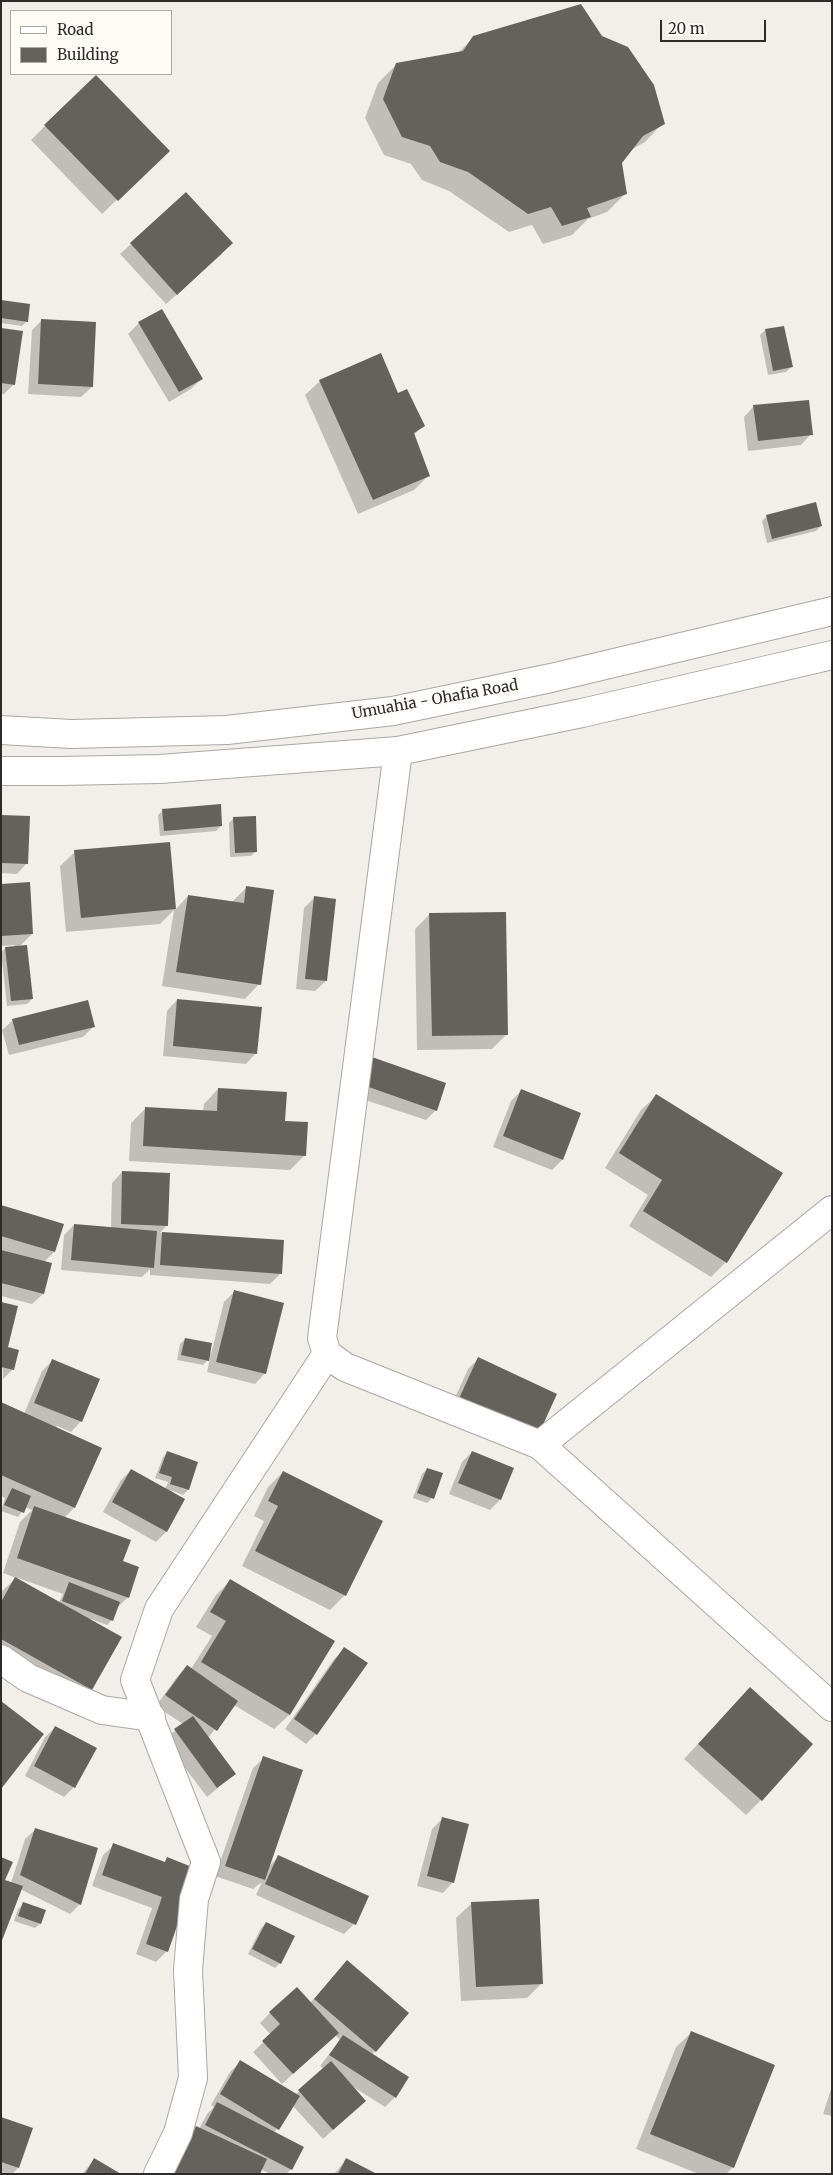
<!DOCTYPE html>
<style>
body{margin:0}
#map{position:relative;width:833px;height:2175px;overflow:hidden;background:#f2eee9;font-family:Merriweather,serif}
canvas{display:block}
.frame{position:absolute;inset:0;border:2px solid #2d2c2a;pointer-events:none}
.legend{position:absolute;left:10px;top:10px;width:162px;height:65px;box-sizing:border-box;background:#fffbf7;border:1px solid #aba8a5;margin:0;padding:6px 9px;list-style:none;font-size:15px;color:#2d2c2a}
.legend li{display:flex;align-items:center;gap:10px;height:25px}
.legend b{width:25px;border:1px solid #aba8a5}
.scale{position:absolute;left:660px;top:20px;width:106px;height:22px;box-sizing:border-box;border:2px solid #2d2c2a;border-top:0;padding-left:6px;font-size:15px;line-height:18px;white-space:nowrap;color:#2d2c2a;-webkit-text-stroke:4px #fffbf7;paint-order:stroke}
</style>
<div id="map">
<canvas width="833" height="2175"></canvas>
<div class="frame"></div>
<ul class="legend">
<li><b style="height:6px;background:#fff"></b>Road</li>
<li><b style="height:14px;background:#65625e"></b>Building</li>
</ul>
<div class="scale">20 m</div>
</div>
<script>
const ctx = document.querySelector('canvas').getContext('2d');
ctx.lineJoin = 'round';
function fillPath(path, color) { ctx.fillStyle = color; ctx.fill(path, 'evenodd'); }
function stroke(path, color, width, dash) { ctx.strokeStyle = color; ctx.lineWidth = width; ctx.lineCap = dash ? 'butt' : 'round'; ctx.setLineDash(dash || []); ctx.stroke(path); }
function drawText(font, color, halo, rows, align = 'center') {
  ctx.font = font + ' Merriweather,serif'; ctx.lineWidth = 5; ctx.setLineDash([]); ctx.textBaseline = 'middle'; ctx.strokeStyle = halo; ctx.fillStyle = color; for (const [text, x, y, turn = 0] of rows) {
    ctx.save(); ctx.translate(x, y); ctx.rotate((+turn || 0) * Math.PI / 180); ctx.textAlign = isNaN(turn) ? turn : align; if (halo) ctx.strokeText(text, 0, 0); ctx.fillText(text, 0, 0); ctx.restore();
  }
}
const shadow = new Path2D(`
 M474 37 663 123 645 142 631 150 621 163 625 194 607 212 588 219 572 235 543 244 532 225 509 232 449 191 422 180 411 164 384 155 365 118 378 83 397 64 458 53Z
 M45 126 153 165 102 214 31 140Z
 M186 194 222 254 166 304 120 254Z
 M1 301 27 321 22 326 1 323Z
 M161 310 202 378 191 389 169 402 128 334 139 323Z
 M42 320 92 387 81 397 28 394 32 330Z
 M783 327 791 367 786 372 768 375 760 335 765 330Z
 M1 329 14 384 4 394H1Z
 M320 381 398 394 424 425 413 436 429 475 414 490 358 514 305 395Z
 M754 406 811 434 801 445 748 451 744 417Z
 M767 516 821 526 816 531 767 543 762 521Z
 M163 810 221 826 216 831 160 836 158 815Z
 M1 816 27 863 17 874 1 873Z
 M234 818 256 851 251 856 230 857 229 823Z
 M169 843 175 910 188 896 232 902 247 887 259 984 245 999 162 986 174 910 160 924 66 932 60 866 75 852Z
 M1 885 32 934 19 947 32 999 27 1004 7 1006 1 952 6 948 15 947 14 945 1 946Z
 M315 897 326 981 315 991 296 989 304 908Z
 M430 914 507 1034 492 1049 417 1050 415 929Z
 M177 1000 256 1053 246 1064 163 1056 167 1011Z
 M13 1020 94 1026 83 1037 9 1055 2 1030Z
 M359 1067 436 1110 426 1120 350 1095Z
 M218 1089 284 1122 305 1155 290 1170 129 1161 131 1123 146 1108 203 1111 204 1104Z
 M521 1091 562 1160 552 1170 493 1147 511 1101Z
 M656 1096 781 1174 726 1262 711 1277 629 1226 648 1195 605 1168 641 1110Z
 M122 1172 167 1225 160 1233 282 1241 280 1274 270 1284 150 1275V1269L142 1277 61 1270 64 1235 74 1225 111 1228 112 1183Z
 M1 1206 54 1252 44 1262 51 1264 43 1294 32 1304 1 1296Z
 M234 1292 265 1373 255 1384 207 1372 210 1358 203 1365 177 1360 180 1344 185 1339 211 1354 224 1302Z
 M1 1304 7 1348 13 1369 3 1379Z
 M478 1359 524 1450 448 1413 468 1369Z
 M52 1361 81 1421 71 1432 57 1426 56 1428 100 1448 74 1508 64 1518 121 1561 128 1597 117 1608 112 1620 107 1625 91 1619V1689L77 1704 1 1662V1592L16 1578 3 1573 20 1522 32 1510 25 1507 18 1517 1 1511 5 1498 1 1496V1403L24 1414 42 1371ZM18 1578 63 1594 59 1603 17 1580Z
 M168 1452 197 1463 188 1490 183 1495 170 1490 184 1500 166 1532 156 1542 103 1512 121 1480 131 1470 165 1489 168 1482 155 1478 163 1457Z
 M472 1452 500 1500 490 1510 449 1494 462 1462Z
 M427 1469 432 1498 427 1503 413 1498 422 1474Z
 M283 1472 345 1595 330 1610 242 1566 264 1521 254 1516 268 1487Z
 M231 1580 334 1642 289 1715 274 1729 234 1705 208 1738 234 1774 207 1797 164 1740 183 1724 156 1706 177 1677 187 1666 191 1669 212 1636 196 1627 216 1595Z
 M345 1649 366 1663 316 1734 306 1744 285 1729 334 1659Z
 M735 1704 761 1800 746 1815 684 1759Z
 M56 1727 74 1787 64 1797 25 1776 45 1737Z
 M264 1758 268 1867 278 1857 354 1924 344 1934 256 1895 262 1882 253 1889 215 1876 253 1768Z
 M442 1819 453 1882 443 1893 417 1886 432 1829Z
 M36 1829 80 1904 70 1914 4 1881 11 1883 25 1839Z
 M114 1845 164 1863 167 1859V1951L156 1962 136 1954 152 1908 92 1886 103 1855Z
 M23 1904 40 1924 35 1928 14 1921 18 1909Z
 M471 1904 542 1983 527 1998 461 2001 456 1918Z
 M266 1923 280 1963 275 1968 248 1954 261 1928Z
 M347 1962 375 2051 372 2055 395 2097 385 2107 352 2086 354 2111 323 2139 293 2106 274 2133 291 2169 286 2174H270L261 2169 258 2174H167L181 2142 196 2128 199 2129 207 2114 214 2107 211 2105 230 2072 240 2062 295 2095 324 2069 320 2066 340 2040 335 2035 282 2084 253 2052 271 2035 260 2023 270 2013 310 2003Z
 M691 2033 733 2167 726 2174H699L636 2149 676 2047Z
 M832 2086V2116L823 2114Z
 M1 2118 31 2129 18 2168 12 2174H1Z
 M94 2160 119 2174H82Z
 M346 2160 374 2174H334Z`);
const building = new Path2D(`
 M581 4 602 36 628 47 654 85 665 124 643 136 622 163 627 194 587 208 591 217 562 226 551 207 528 214 468 172 440 162 430 146 402 137 383 99 396 63 463 51 473 36Z
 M96 75 170 151 118 201 44 125Z
 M186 192 233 243 177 295 130 243Z
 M1 300 30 304 28 322 1 318Z
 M162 309 203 379 179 392 138 322Z
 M41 319 96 322 93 387 38 384Z
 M784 326 793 367 773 371 765 329Z
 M1 328 23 331 15 385 1 383Z
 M381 353 398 393 407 389 425 426 414 433 430 476 373 500 319 380Z
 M809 400 813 435 758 441 753 405Z
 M816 502 822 526 772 539 766 515Z
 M221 804 222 826 164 831 162 809Z
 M1 815 30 816 28 864 1 863Z
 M256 816 257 852 235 853 233 817Z
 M170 842 176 909 81 918 74 850Z
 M30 882 33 934 1 936V884Z
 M246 886 274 890 261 985 176 972 188 895 244 903Z
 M314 896 336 899 327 981 305 979Z
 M506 912 508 1035 432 1036 429 913Z
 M27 945 33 999 11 1001 5 947Z
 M177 999 262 1007 257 1054 173 1046Z
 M88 1000 95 1027 19 1045 12 1019Z
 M369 1056 446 1083 437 1111 360 1084Z
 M218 1088 287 1092 285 1121 308 1122 306 1156 143 1146 145 1107 217 1111Z
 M521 1089 581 1113 563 1160 503 1136Z
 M656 1094 783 1173 727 1263 643 1211 662 1180 619 1153Z
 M122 1171 170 1173 168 1226 121 1224Z
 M1 1205 64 1224 55 1252 1 1236Z
 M74 1224 157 1231 154 1268 71 1260Z
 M162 1232 284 1240 282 1274 160 1265Z
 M1 1250 52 1263 44 1294 1 1283Z
 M234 1290 284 1303 266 1374 216 1362Z
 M1 1302 18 1306 8 1347 19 1350 14 1370 1 1367Z
 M185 1338 212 1343 209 1361 181 1355Z
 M478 1357 557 1394 536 1440 457 1403Z
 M52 1359 100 1379 82 1422 34 1403Z
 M1 1402 102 1448 75 1508 1 1475Z
 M167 1451 198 1462 189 1490 170 1484 172 1477 159 1473Z
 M472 1451 514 1468 501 1500 458 1483Z
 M427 1468 443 1473 434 1499 417 1493Z
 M131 1469 185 1499 167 1532 112 1502Z
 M283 1471 383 1521 346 1596 255 1551 278 1506 268 1501Z
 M12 1488 31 1496 24 1513 4 1505Z
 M34 1506 131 1540 123 1561 139 1567 129 1598 17 1558Z
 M15 1577 122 1637 92 1690 1 1639V1602Z
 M230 1579 335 1641 290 1715 201 1662 226 1621 210 1612Z
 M69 1582 120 1602 113 1621 62 1601Z
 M344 1647 368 1663 317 1735 294 1719Z
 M187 1665 238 1701 217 1731 165 1695Z
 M750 1687 813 1744 762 1801 698 1744Z
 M1 1701 44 1734 1 1789Z
 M193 1716 236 1774 217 1788 174 1729Z
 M55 1726 97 1748 75 1788 34 1766Z
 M263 1756 303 1770 265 1880 225 1866Z
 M442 1817 469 1824 454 1883 427 1876Z
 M35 1828 98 1848 81 1905 20 1875Z
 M113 1843 165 1862 167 1857 197 1869 168 1952 146 1944 162 1897 102 1875Z
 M278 1855 369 1896 356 1925 265 1884Z
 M1 1857 13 1862 5 1880 23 1886 1 1943Z
 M539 1899 543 1984 476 1987 471 1902Z
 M23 1902 46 1910 41 1924 18 1916Z
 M266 1922 295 1936 281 1964 252 1949Z
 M347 1960 409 2013 376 2052 314 1999Z
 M297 1987 339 2033 293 2074 262 2041 280 2024 269 2012Z
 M691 2031 775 2065 734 2168 650 2134Z
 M343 2035 409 2077 396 2098 329 2055Z
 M240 2060 300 2096 279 2130 220 2094Z
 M331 2061 366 2101 333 2130 298 2090Z
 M217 2102 304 2147 292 2170 205 2125Z
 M1 2117 33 2128 19 2168 1 2162Z
 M196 2126 267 2159 260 2174H174Z
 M94 2158 121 2174H85Z
 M346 2158 377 2174H338Z`);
const street = new Path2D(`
 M398 751 322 1338 327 1354 345 1367 540 1445 832 1707
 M540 1445 832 1210
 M1 1659 28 1678 102 1710 151 1717
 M158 2174 178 2133 193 2078 188 1970 194 1899 206 1862 135 1680 159 1609 327 1354`);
const secondary = new Path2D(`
 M1 730 71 734 227 730 393 711 551 678 832 611
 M1 771H61L160 769 398 751 582 713 832 655`);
const streetNames = [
 ["Umuahia - Ohafia Road",435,700,-10]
];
fillPath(shadow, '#0003');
fillPath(building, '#65625e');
stroke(street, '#aba7a3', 30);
stroke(secondary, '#aba7a3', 30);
stroke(street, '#fff', 28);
stroke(secondary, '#fff', 28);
drawText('15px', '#2d2c2a', '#fffbf7', streetNames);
</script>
